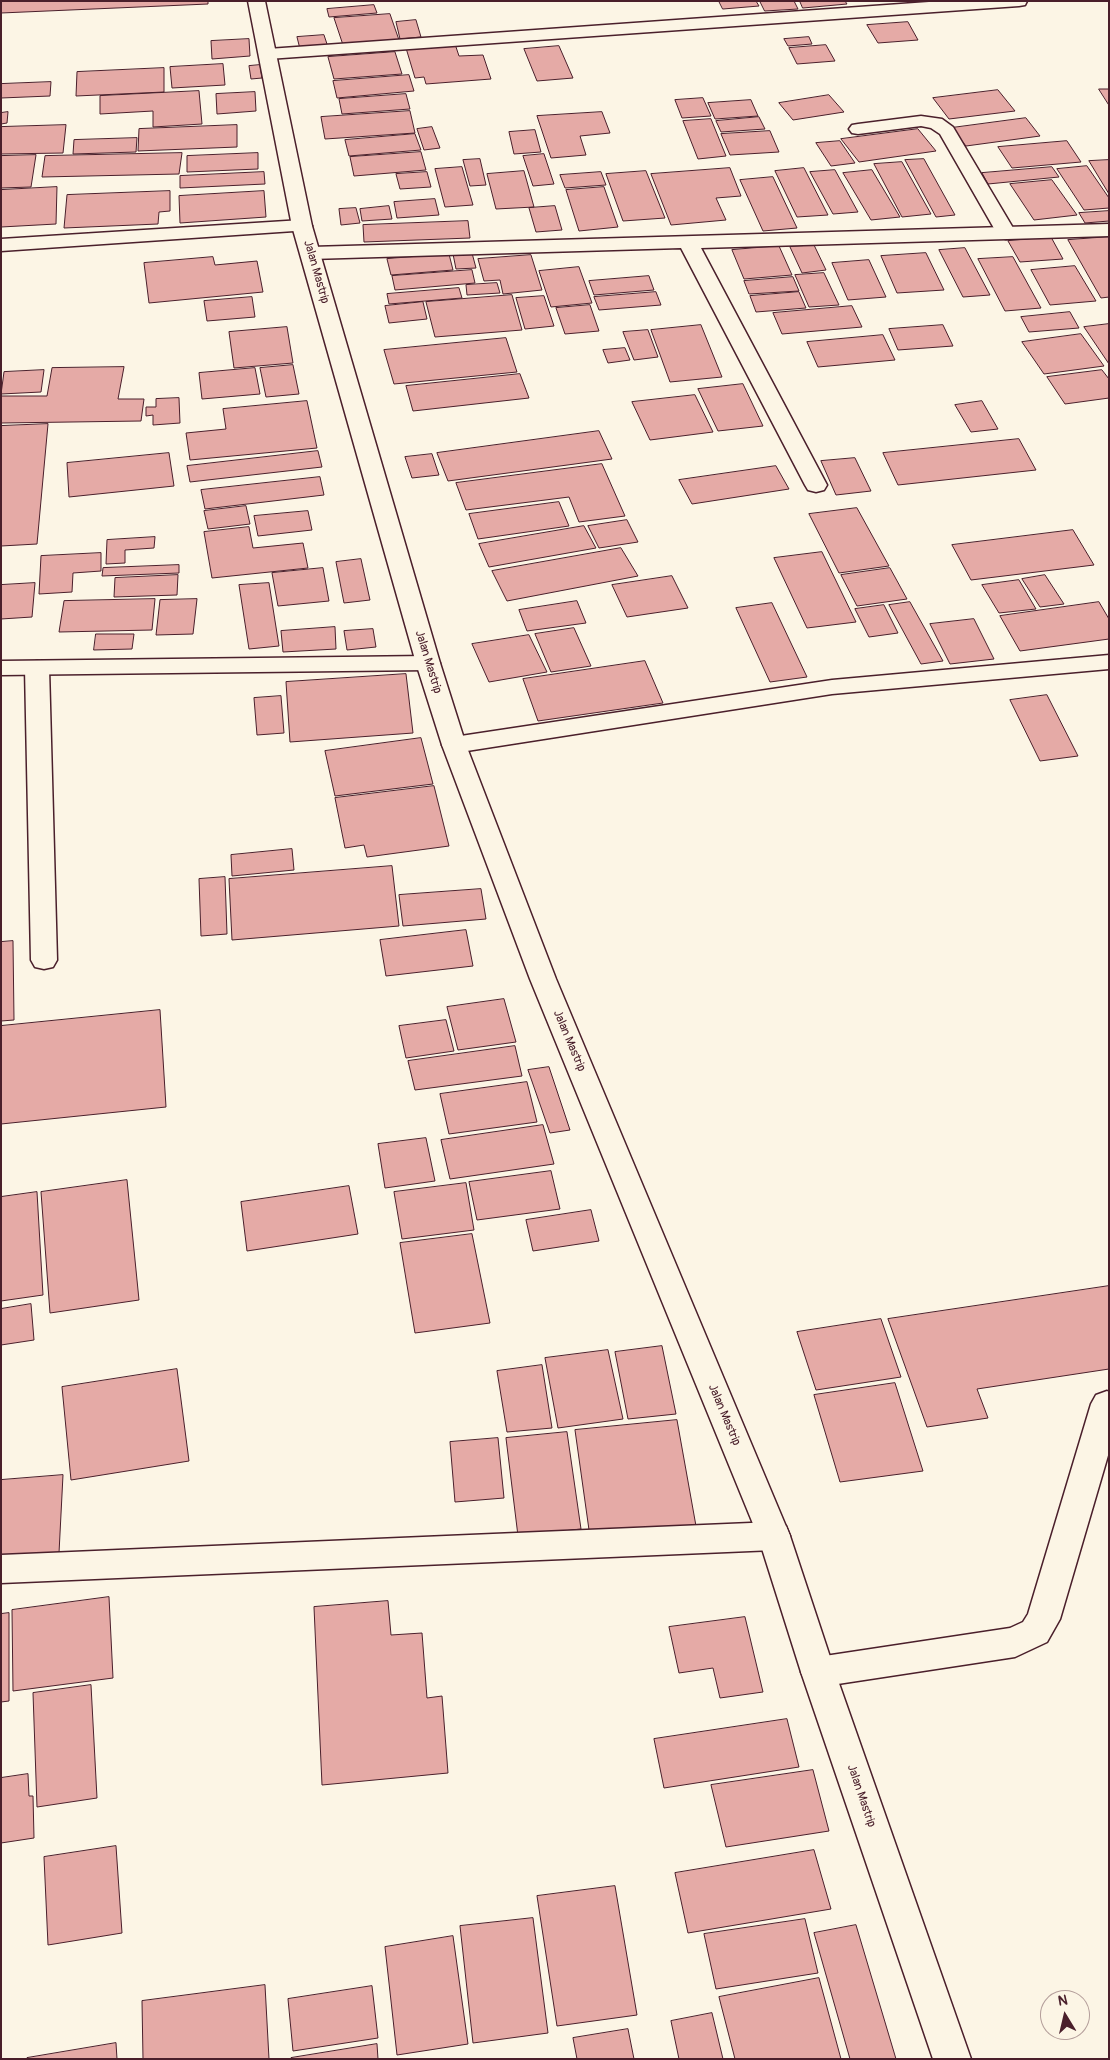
<!DOCTYPE html>
<style>
body{margin:0}
#map{position:relative;width:1110px;height:2060px;overflow:hidden;background:#fcf5e5;font-family:Pangolin,sans-serif}
canvas{display:block}
.frame{position:absolute;inset:0;border:2px solid #4a1f2b;pointer-events:none}
.north{position:absolute;left:1040px;top:1990px;width:50px;height:50px;box-sizing:border-box;background:#fcf5e5;border:1px solid #b59f9b;border-radius:50%;rotate:351deg;font-size:14px;font-weight:700;line-height:20px;text-align:center;color:#4a1f2b}
.north::after{content:'';display:block;margin:auto;width:18px;height:22px;background:#4a1f2b;clip-path:polygon(50% 0,100% 100%,50% 72%,0 100%)}
</style>
<div id="map">
<canvas width="1110" height="2060"></canvas>
<div class="frame"></div>
<div class="north">N</div>
</div>
<script>
const ctx = document.querySelector('canvas').getContext('2d');
ctx.lineJoin = 'round';
function fillPath(path, color) { ctx.fillStyle = color; ctx.fill(path, 'evenodd'); }
function stroke(path, color, width, dash) { ctx.strokeStyle = color; ctx.lineWidth = width; ctx.lineCap = dash ? 'butt' : 'round'; ctx.setLineDash(dash || []); ctx.stroke(path); }
function drawText(font, color, halo, rows, align = 'center') {
  ctx.font = font + ' Pangolin,sans-serif'; ctx.lineWidth = 4; ctx.setLineDash([]); ctx.textBaseline = 'middle'; ctx.strokeStyle = halo; ctx.fillStyle = color; for (const [text, x, y, turn = 0] of rows) {
    ctx.save(); ctx.translate(x, y); ctx.rotate((+turn || 0) * Math.PI / 180); ctx.textAlign = isNaN(turn) ? turn : align; if (halo) ctx.strokeText(text, 0, 0); ctx.fillText(text, 0, 0); ctx.restore();
  }
}
const building = new Path2D(`
 M1 1H208V4L1 13Z
 M719 1H756L759 6 723 9Z
 M760 1H794L798 9 765 11Z
 M800 1H845L847 4 803 8Z
 M374 5 377 13 329 17 327 9Z
 M390 14 399 40 343 45 334 18Z
 M416 20 421 37 400 39 396 22Z
 M908 22 918 40 878 43 867 25Z
 M324 35 328 47 300 49 297 37Z
 M809 37 812 44 788 46 784 39Z
 M249 39 250 56 212 59 211 41Z
 M455 44 459 56 483 55 491 79 426 84 424 77 415 78 406 48Z
 M826 45 835 61 797 64 789 48Z
 M559 46 573 78 537 81 524 49Z
 M395 52 402 74 334 79 328 57Z
 M223 64 225 85 172 88 170 67Z
 M260 65 262 78 251 79 249 66Z
 M164 68V92L76 96 77 72Z
 M409 75 414 91 337 98 333 81Z
 M51 82 50 96 1 98V84Z
 M1099 89H1109V105Z
 M998 90 1015 111 949 119 933 98Z
 M199 91 202 124 153 127V111L100 114V96Z
 M255 92 256 111 217 114 216 94Z
 M406 94 410 109 342 114 339 99Z
 M829 95 844 112 793 120 779 103Z
 M703 98 711 116 682 118 675 100Z
 M751 100 758 116 715 119 708 103Z
 M410 111 415 133 325 139 321 117Z
 M8 112 7 123 1 124V113Z
 M602 112 610 133 580 136 586 155 551 158 537 116Z
 M759 117 765 129 721 132 716 121Z
 M1026 118 1040 136 966 146 951 128Z
 M711 119 726 156 698 159 683 121Z
 M66 125 63 153 1 154V127Z
 M237 125V147L138 151 139 129Z
 M432 127 440 148 424 150 417 129Z
 M918 129 936 151 859 162 841 139Z
 M535 130 541 152 514 154 509 132Z
 M770 131 779 152 730 155 721 134Z
 M415 134 421 150 349 156 345 140Z
 M137 138 136 152 73 154 74 140Z
 M840 141 855 163 831 166 816 143Z
 M1067 141 1081 162 1012 168 998 147Z
 M421 152 426 170 354 176 350 157Z
 M182 153 179 174 42 177 45 156Z
 M258 153V169L187 172V156Z
 M544 154 554 184 533 186 523 156Z
 M36 155 31 187 1 188V156Z
 M480 159 486 185 470 186 463 160Z
 M924 159 955 215 936 217 905 160Z
 M1109 160V194L1089 161Z
 M902 162 931 214 902 217 874 164Z
 M1087 166 1109 198V208L1084 210 1057 169Z
 M462 167 473 205 445 207 435 169Z
 M1052 167 1059 177 988 184 982 173Z
 M730 168 741 196 716 198 726 220 671 225 651 174Z
 M804 168 828 215 797 217 775 171Z
 M835 170 858 212 833 214 810 172Z
 M872 170 900 217 871 220 843 173Z
 M524 171 534 207 496 209 487 174Z
 M646 171 665 218 623 221 606 174Z
 M264 172 265 184 180 188V176Z
 M427 172 431 187 400 189 396 174Z
 M601 172 606 185 565 188 560 175Z
 M773 177 797 228 763 231 740 180Z
 M1052 180 1077 215 1034 220 1010 184Z
 M57 187 56 224 1 227V190Z
 M604 187 618 227 579 231 566 190Z
 M170 191V211L159 212 158 224 64 228 67 195Z
 M264 191 266 217 180 223 179 196Z
 M435 199 439 215 397 218 394 202Z
 M389 206 392 219 362 221 360 209Z
 M555 206 562 230 536 232 529 208Z
 M356 208 360 223 341 225 339 209Z
 M1109 211V221L1085 223 1079 213Z
 M468 221 470 238 364 242 363 225Z
 M1051 237 1063 259 1020 262 1008 241Z
 M1109 237V297L1101 298 1068 240Z
 M814 245 826 270 802 273 790 247Z
 M779 246 792 275 744 279 732 250Z
 M965 248 990 295 963 297 939 250Z
 M472 253 476 268 456 269 453 254Z
 M926 253 944 290 897 293 881 256Z
 M449 254 453 270 391 275 387 259Z
 M531 255 542 290 503 294 500 280 484 281 478 259Z
 M213 257 215 265 257 261 263 292 149 303 144 263Z
 M1013 257 1041 308 1005 311 978 259Z
 M869 260 886 297 848 300 832 263Z
 M1075 266 1096 301 1050 305 1031 270Z
 M579 267 592 303 551 307 539 271Z
 M472 270 475 283 395 290 392 276Z
 M824 273 839 305 809 307 795 275Z
 M649 276 654 290 594 295 589 281Z
 M793 277 799 291 749 294 744 281Z
 M497 283 500 293 467 295 466 285Z
 M459 288 462 298 389 304 387 294Z
 M656 292 661 305 599 310 594 297Z
 M799 292 806 308 756 312 750 296Z
 M512 295 522 330 435 337 426 302Z
 M544 296 554 326 525 329 516 298Z
 M252 297 255 317 207 321 204 301Z
 M423 302 427 319 389 323 385 306Z
 M590 305 599 331 565 334 556 308Z
 M852 306 862 327 782 334 773 313Z
 M1070 312 1079 328 1029 332 1021 317Z
 M1109 324V364L1084 327Z
 M701 325 722 377 670 382 651 330Z
 M943 325 953 346 898 350 889 329Z
 M287 327 293 363 234 368 229 332Z
 M648 330 658 357 634 360 623 332Z
 M1081 334 1104 366 1044 374 1022 342Z
 M883 335 895 360 818 367 807 342Z
 M506 338 517 372 394 384 384 350Z
 M625 348 630 360 608 363 603 350Z
 M293 365 299 394 266 397 260 368Z
 M124 367 118 399H144L141 421 1 423V396H47L52 368Z
 M255 368 260 394 202 399 199 373Z
 M44 370 41 392 1 394 4 372Z
 M1102 370 1109 379V398L1065 404 1047 377Z
 M520 374 529 398 413 411 406 386Z
 M743 384 763 426 718 431 698 389Z
 M695 395 713 432 650 440 632 402Z
 M179 398 180 423 153 425V415L146 416V407H156V399Z
 M307 401 317 448 190 460 186 433 226 429 223 409Z
 M982 401 998 429 971 432 955 405Z
 M48 424 37 544 1 546V426Z
 M599 431 612 459 448 481 437 453Z
 M1019 439 1036 470 898 485 883 453Z
 M318 451 322 467 190 482 187 466Z
 M169 453 174 486 69 497 67 463Z
 M432 454 439 475 412 478 405 457Z
 M855 458 871 491 836 495 821 461Z
 M602 464 625 516 579 522 569 497 466 510 456 483Z
 M776 466 789 489 692 504 679 480Z
 M320 477 324 495 205 509 201 490Z
 M559 502 569 526 478 539 469 514Z
 M246 506 250 524 208 529 204 511Z
 M857 508 889 566 839 573 809 514Z
 M308 511 312 530 258 536 254 516Z
 M627 520 638 542 599 548 588 526Z
 M584 526 596 548 489 567 479 544Z
 M249 527 253 548 303 543 308 568 212 578 204 532Z
 M1073 530 1094 565 971 580 952 545Z
 M155 537 154 548 125 550V563L106 564 107 540Z
 M621 548 638 576 507 601 492 571Z
 M822 552 856 622 807 628 774 558Z
 M101 553V571L73 573 72 592 39 594 41 556Z
 M361 559 370 600 344 603 336 562Z
 M179 565V573L102 576 103 568Z
 M323 568 329 601 278 606 272 573Z
 M890 568 907 599 857 606 841 575Z
 M178 575 177 595 114 597 115 578Z
 M1045 575 1064 604 1040 607 1022 579Z
 M672 576 688 608 627 617 612 585Z
 M1019 580 1036 609 999 613 982 585Z
 M35 583 32 617 1 619V585Z
 M269 583 279 646 249 649 239 585Z
 M155 599 152 630 59 632 64 601Z
 M197 599 193 634 156 635 160 600Z
 M577 601 586 623 527 631 519 610Z
 M910 602 943 661 921 664 889 605Z
 M1099 602 1109 619V639L1020 651 1000 616Z
 M772 603 807 677 770 682 736 608Z
 M884 605 898 633 869 637 855 609Z
 M974 619 994 659 950 664 930 624Z
 M335 627 336 649 283 652 281 631Z
 M574 628 591 666 551 672 535 634Z
 M373 629 376 647 347 650 344 631Z
 M96 634H134L132 649 94 650Z
 M529 635 547 672 489 682 472 644Z
 M645 661 663 703 538 721 523 679Z
 M406 674 413 733 290 742 286 682Z
 M1047 695 1078 756 1040 761 1010 700Z
 M281 696 284 733 257 735 254 698Z
 M421 738 433 784 335 796 325 751Z
 M434 786 449 846 367 857 364 845 345 848 335 798Z
 M292 849 294 870 232 876 231 855Z
 M392 866 399 926 232 940 229 879Z
 M225 877 227 934 201 936 199 879Z
 M481 889 486 919 403 926 399 895Z
 M466 930 473 966 386 976 380 940Z
 M13 941 14 1020 1 1021V942Z
 M504 999 516 1042 458 1050 447 1007Z
 M160 1010 166 1107 1 1124V1026Z
 M446 1020 454 1051 406 1058 399 1026Z
 M515 1046 522 1076 415 1090 408 1061Z
 M549 1067 570 1130 550 1133 528 1070Z
 M527 1082 537 1122 449 1134 440 1094Z
 M543 1125 554 1164 450 1179 441 1140Z
 M426 1138 435 1181 385 1188 378 1144Z
 M551 1171 560 1209 477 1220 469 1182Z
 M127 1180 139 1300 50 1313 41 1192Z
 M466 1183 474 1230 402 1239 394 1192Z
 M349 1186 358 1234 247 1251 241 1202Z
 M37 1192 43 1295 1 1301V1197Z
 M591 1210 599 1241 533 1251 526 1220Z
 M472 1234 490 1323 415 1333 400 1243Z
 M1109 1286V1369L977 1389 988 1418 927 1427 888 1319Z
 M31 1304 34 1340 1 1345V1309Z
 M881 1319 901 1377 816 1390 797 1332Z
 M662 1346 676 1414 628 1419 615 1352Z
 M608 1350 623 1419 558 1428 545 1358Z
 M542 1365 552 1428 507 1432 497 1371Z
 M177 1369 189 1461 71 1480 62 1387Z
 M895 1383 923 1471 840 1482 814 1395Z
 M677 1420 696 1526 590 1537 575 1430Z
 M567 1432 581 1529 518 1536 506 1438Z
 M498 1438 504 1498 455 1502 450 1442Z
 M63 1475 59 1553 1 1557V1480Z
 M109 1597 113 1678 13 1691 12 1610Z
 M388 1601 391 1635 422 1633 427 1698 442 1696 448 1773 322 1785 314 1607Z
 M9 1613V1701L1 1702V1614Z
 M745 1617 763 1692 720 1698 713 1668 679 1673 669 1627Z
 M91 1685 97 1798 37 1807 33 1693Z
 M787 1719 799 1767 664 1788 654 1739Z
 M813 1770 829 1831 726 1847 711 1785Z
 M28 1774 29 1796H33L34 1838 1 1843V1778Z
 M116 1846 122 1933 48 1945 44 1857Z
 M814 1850 831 1909 688 1933 675 1873Z
 M615 1886 637 2015 557 2026 537 1896Z
 M533 1918 548 2033 473 2043 460 1926Z
 M805 1919 818 1973 716 1989 704 1934Z
 M856 1925 896 2059H850L814 1933Z
 M453 1936 468 2044 397 2055 385 1947Z
 M819 1978 841 2059H735L719 1997Z
 M265 1985 269 2059H143L142 2001Z
 M372 1986 378 2038 293 2051 288 1999Z
 M712 2013 723 2059H679L671 2021Z
 M628 2029 634 2059H577L573 2038Z
 M116 2043 117 2059H27V2058Z
 M377 2044 378 2059H291V2058Z`);
const service = new Path2D(`
 M921 116 942 119 953 127 1016 233 1013 237 1006 239 999 237 940 134 931 128 921 126 858 134 852 133 849 129 852 125 858 124Z
 M302 220 309 222 312 226 309 230 1 251V239Z
 M37 661 45 663 49 668 57 960 53 967 44 969 35 967 31 960 25 668 29 663Z
 M1107 1391 1109 1392V1452L1060 1619 1047 1642 1015 1657 818 1687 806 1683 801 1672 806 1661 818 1657 1010 1628 1023 1622 1028 1614 1091 1404 1096 1395Z`);
const minor = new Path2D(`
 M943 1H1027L1025 5 1019 6 268 59 262 58 259 54 262 50 268 49Z
 M1109 224V236L701 248 827 485 824 490 816 492 808 490 805 485 681 248 311 259 304 257 301 253 304 249 311 247Z
 M1109 655V669L832 694 454 753 445 750 442 745 445 740 454 737 832 680Z
 M428 656 436 658 440 663 436 668 428 670 1 675V661Z
 M774 1522 786 1526 790 1536 786 1546 774 1550 1 1583V1555Z`);
const secondary = new Path2D(`
 M248 1H265L312 226 440 663 466 745 556 979 790 1536 835 1672 971 2059H933L801 1672 758 1536 530 979 442 745 416 663 292 226Z`);
const streetNames = [
 ["Jalan Mastrip",316,272,74],
 ["Jalan Mastrip",428,662,73],
 ["Jalan Mastrip",569,1041,67],
 ["Jalan Mastrip",724,1415,67],
 ["Jalan Mastrip",861,1796,71]
];
fillPath(building, '#e5aaa6');
stroke(building, '#4a1f2b', 1);
stroke(service, '#4a1f2b', 3);
stroke(minor, '#4a1f2b', 3);
stroke(secondary, '#4a1f2b', 3);
fillPath(service, '#fcf5e5');
fillPath(minor, '#fcf5e5');
fillPath(secondary, '#fcf5e5');
drawText('12px', '#4a1f2b', '#fcf5e5', streetNames);
</script>
